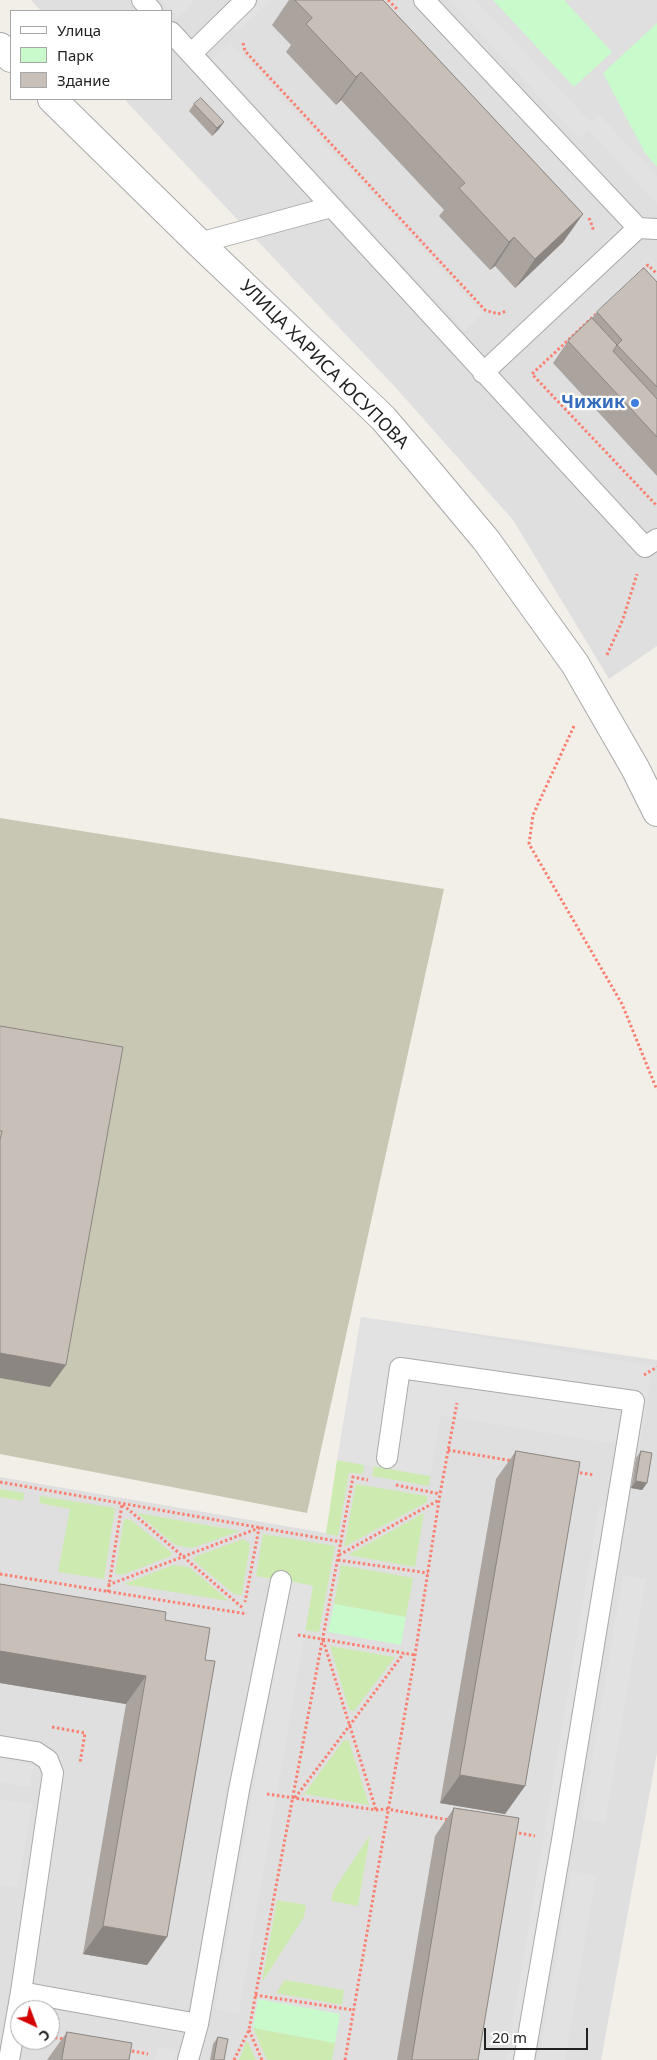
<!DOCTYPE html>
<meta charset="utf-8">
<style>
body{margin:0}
#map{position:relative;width:657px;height:2060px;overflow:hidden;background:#f2efe9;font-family:"Noto Sans",sans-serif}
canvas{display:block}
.legend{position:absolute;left:10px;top:10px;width:162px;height:90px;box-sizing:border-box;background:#fff;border:1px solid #a7a7a7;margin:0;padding:6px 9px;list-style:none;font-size:15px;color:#222}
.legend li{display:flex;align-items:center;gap:10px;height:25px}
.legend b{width:25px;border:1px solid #a7a7a7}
.north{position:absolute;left:10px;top:2000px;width:50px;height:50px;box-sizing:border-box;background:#fff;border:1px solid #a7a7a7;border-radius:50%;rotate:137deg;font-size:14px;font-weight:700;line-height:20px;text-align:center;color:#222}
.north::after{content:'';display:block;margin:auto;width:18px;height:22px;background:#d40000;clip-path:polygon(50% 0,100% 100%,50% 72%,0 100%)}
.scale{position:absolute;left:484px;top:2028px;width:104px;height:22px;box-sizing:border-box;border:2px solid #222;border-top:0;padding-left:6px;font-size:15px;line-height:18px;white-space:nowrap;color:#222;-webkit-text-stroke:4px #fff;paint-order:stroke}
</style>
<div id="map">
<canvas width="657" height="2060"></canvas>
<ul class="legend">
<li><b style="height:6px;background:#fff"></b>Улица</li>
<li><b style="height:14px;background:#c8facc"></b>Парк</li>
<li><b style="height:14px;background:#c7bfb8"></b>Здание</li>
</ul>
<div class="north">С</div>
<div class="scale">20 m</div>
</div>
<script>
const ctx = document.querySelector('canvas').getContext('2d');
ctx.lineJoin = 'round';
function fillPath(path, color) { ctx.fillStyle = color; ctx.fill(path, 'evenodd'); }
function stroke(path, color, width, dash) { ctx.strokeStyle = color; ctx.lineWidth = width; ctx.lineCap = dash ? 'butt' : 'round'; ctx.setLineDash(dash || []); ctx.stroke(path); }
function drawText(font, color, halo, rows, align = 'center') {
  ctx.font = font + ' "Noto Sans",sans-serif'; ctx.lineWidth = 4.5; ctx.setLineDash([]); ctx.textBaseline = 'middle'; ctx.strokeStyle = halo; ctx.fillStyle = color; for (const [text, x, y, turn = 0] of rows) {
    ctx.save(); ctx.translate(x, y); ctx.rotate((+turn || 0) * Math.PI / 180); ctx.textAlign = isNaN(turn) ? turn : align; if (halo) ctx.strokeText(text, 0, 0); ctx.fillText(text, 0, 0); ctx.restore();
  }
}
const residential = new Path2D(`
 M31 0H657V646L609 679 513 520 396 388 124 99H171V11H41Z
 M361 1317 657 1360V1753L601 2060H0V1477L326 1533ZM20 2010H50V2040H20Z`);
const construction = new Path2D(`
 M0 818 444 889 307 1513 0 1454Z`);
const grass = new Path2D(`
 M337 1460 364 1465 363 1474 349 1473 338 1536 326 1534Z
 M374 1466 430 1476 429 1486 372 1476Z
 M356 1484 427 1496V1502L344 1547Z
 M0 1489 24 1493 23 1501 0 1497Z
 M40 1496 115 1508 104 1579 58 1572 70 1509 39 1503Z
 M137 1513 240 1531 192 1548 175 1545Z
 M424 1513 415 1567 348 1555Z
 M124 1519 131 1520 172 1553 171 1556 122 1575 115 1573Z
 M263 1534 335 1546 319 1632 305 1630 312 1586 256 1576Z
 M243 1539 250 1544 242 1595 234 1594 193 1560 194 1557Z
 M173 1565 189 1567 229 1601 124 1584Z
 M341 1565 413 1578 406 1617 334 1604Z
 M330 1646 395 1657 354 1711 349 1710Z
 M344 1740 349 1741 369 1805 304 1794Z
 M370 1835 358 1906 331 1901 333 1891Z
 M277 1900 306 1905 304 1917 262 1982Z
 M285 1980 344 1990 342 2005 276 1993Z
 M253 2028 335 2043 332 2060H267Z
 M247 2040 256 2060H239Z`);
const park = new Path2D(`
 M493 0H564L612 52 574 87Z
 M657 23V167L645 153 603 73Z
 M334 1604 406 1617 401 1645 328 1632Z
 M258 1999 340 2014 335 2043 253 2028Z`);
const parking = new Path2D(`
 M160 0H191L194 3 178 18Z
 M255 0H272L237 32 229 23Z
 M449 0H476L590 122 599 114 657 176V204L589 130 579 139Z
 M230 42 483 314 465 331 212 59Z
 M361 1317 653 1366 639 1448 441 1415 430 1476 337 1460Z
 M599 1506 613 1509 521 2060H506Z
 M623 1575 646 1579 605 1823 582 1819Z
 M290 1581 313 1586 239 2013 215 2009Z
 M0 1759 34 1765 30 1787 0 1782Z
 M0 1799 32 1804 18 1888 0 1885Z
 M571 1871 596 1876 565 2060H539Z
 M158 2046 177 2050 175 2060H155Z`);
const path = new Path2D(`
 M388 0 397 9
 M243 43 245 51 485 310 498 314 506 311
 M589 218 593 228 592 231
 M643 270 648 265 657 274
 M596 314 532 374 657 506
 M607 655 623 619 637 574
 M574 726 533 815 529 844 622 1004 657 1090
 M644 1375 657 1367
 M448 1450 513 1461
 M575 1472 594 1475
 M0 1482 342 1542
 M396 1485 440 1494
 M339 1555 439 1500
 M338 1560 428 1573
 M0 1574 247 1614
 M108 1585 259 1528 245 1602
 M108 1592 122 1504 244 1609
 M298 1635 415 1655
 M323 1640 376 1810
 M52 1727 85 1733 80 1763
 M267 1794 376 1810 387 1809 449 1820
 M295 1798 404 1653
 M514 1832 535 1836
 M255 1995 353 2010
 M249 2030 262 2060
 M50 2037 64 2039
 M127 2050 148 2054
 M234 2060 249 2030 353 1477 368 1480
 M345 2060 415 1655 440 1494 457 1403`);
const lane = new Path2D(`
 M142 0 152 11
 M424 0 638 228
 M171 32 645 547 657 539
 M191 54 246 0
 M199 243 331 207
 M483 373 638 228 657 229
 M387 1458 400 1368 634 1401 562 1840 524 2060
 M0 1746 36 1752 48 1760 53 1773 21 1992
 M9 2060 21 1992 198 2024
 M188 2060 198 2024 239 1790 281 1581`);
const street = new Path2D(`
 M0 47 11 58
 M52 99 199 243 383 418 419 460 486 540 575 664 635 768 657 812`);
const wall = new Path2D(`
 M289 0H383L583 214 563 242 515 288 495 266 490 270 439 216 444 210 341 100 336 105 286 52 291 45 272 25Z
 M194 104 224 122 219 129 212 136 189 111Z
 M657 282V476L553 363 568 341 592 318 597 312Z
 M516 1451 525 1786 505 1814 440 1803 496 1479Z
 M641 1451 647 1483 642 1490 631 1488 636 1458Z
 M0 1584 165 1620 205 1660 167 1937 147 1965 83 1954 126 1704 0 1683Z
 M454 1808 478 2060H397L435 1836Z
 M67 2032 129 2060H47Z
 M218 2037 224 2060H210L213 2044Z`);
const shadedWall = new Path2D(`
 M361 72 341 100 336 105 356 77Z
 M224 122 219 129 212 136 217 128Z
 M583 214 563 242 515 288 535 259Z
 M514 237 495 266 490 270 509 242Z
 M0 1353 66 1365 50 1387 0 1378Z
 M636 1481 647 1483 642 1490 631 1488Z
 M0 1651 146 1676 126 1704 0 1683Z
 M460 1775 525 1786 505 1814 440 1803Z
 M103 1926 167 1937 147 1965 83 1954Z`);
const building = new Path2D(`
 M295 0H383L583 214 535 259 514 237 509 242 459 188 465 183 361 72 356 77 306 24 312 18Z
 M201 98 224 122 217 128 194 104Z
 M644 268 657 282V387L617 345 622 340 597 312Z
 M592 318 617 345 613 351 657 399V437L568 341Z
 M0 1026 123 1047 66 1365 0 1353V1140L2 1131H0Z
 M516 1451 580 1462 525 1786 460 1775Z
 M641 1451 652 1453 647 1483 636 1481Z
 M0 1584 166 1612 165 1620 210 1628 205 1660 215 1661 167 1937 103 1926 146 1676 0 1651Z
 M454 1808 519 1818 478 2060H412Z
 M67 2032 132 2043 129 2060H62Z
 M218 2037 228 2039 224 2060H214Z`);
const markers = [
 [635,403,5,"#3f7fe0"]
];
const streetNames = [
 ["УЛИЦА ХАРИСА ЮСУПОВА",324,365,45]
];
const shopNames = [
 ["Чижик",625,403]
];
fillPath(residential, '#e0dfdf');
fillPath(construction, '#c7c7b4');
fillPath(grass, '#cdebb0');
fillPath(park, '#c8facc');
fillPath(parking, '#e2e2e2');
stroke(lane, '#a9a9a9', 22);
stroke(street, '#a9a9a9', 30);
stroke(path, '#fa8072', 3, [2.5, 2.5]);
stroke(lane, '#fff', 20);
stroke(street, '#fff', 28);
fillPath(wall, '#aba49e');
fillPath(shadedWall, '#8b8681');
fillPath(building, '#c7bfb8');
stroke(building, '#8b8681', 1);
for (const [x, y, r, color] of markers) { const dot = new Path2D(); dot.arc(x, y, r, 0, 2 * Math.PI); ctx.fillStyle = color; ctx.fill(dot); stroke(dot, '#fff', 2); }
drawText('18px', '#222', '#fff', streetNames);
drawText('bold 18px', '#366cbe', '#fff', shopNames, 'right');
</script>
